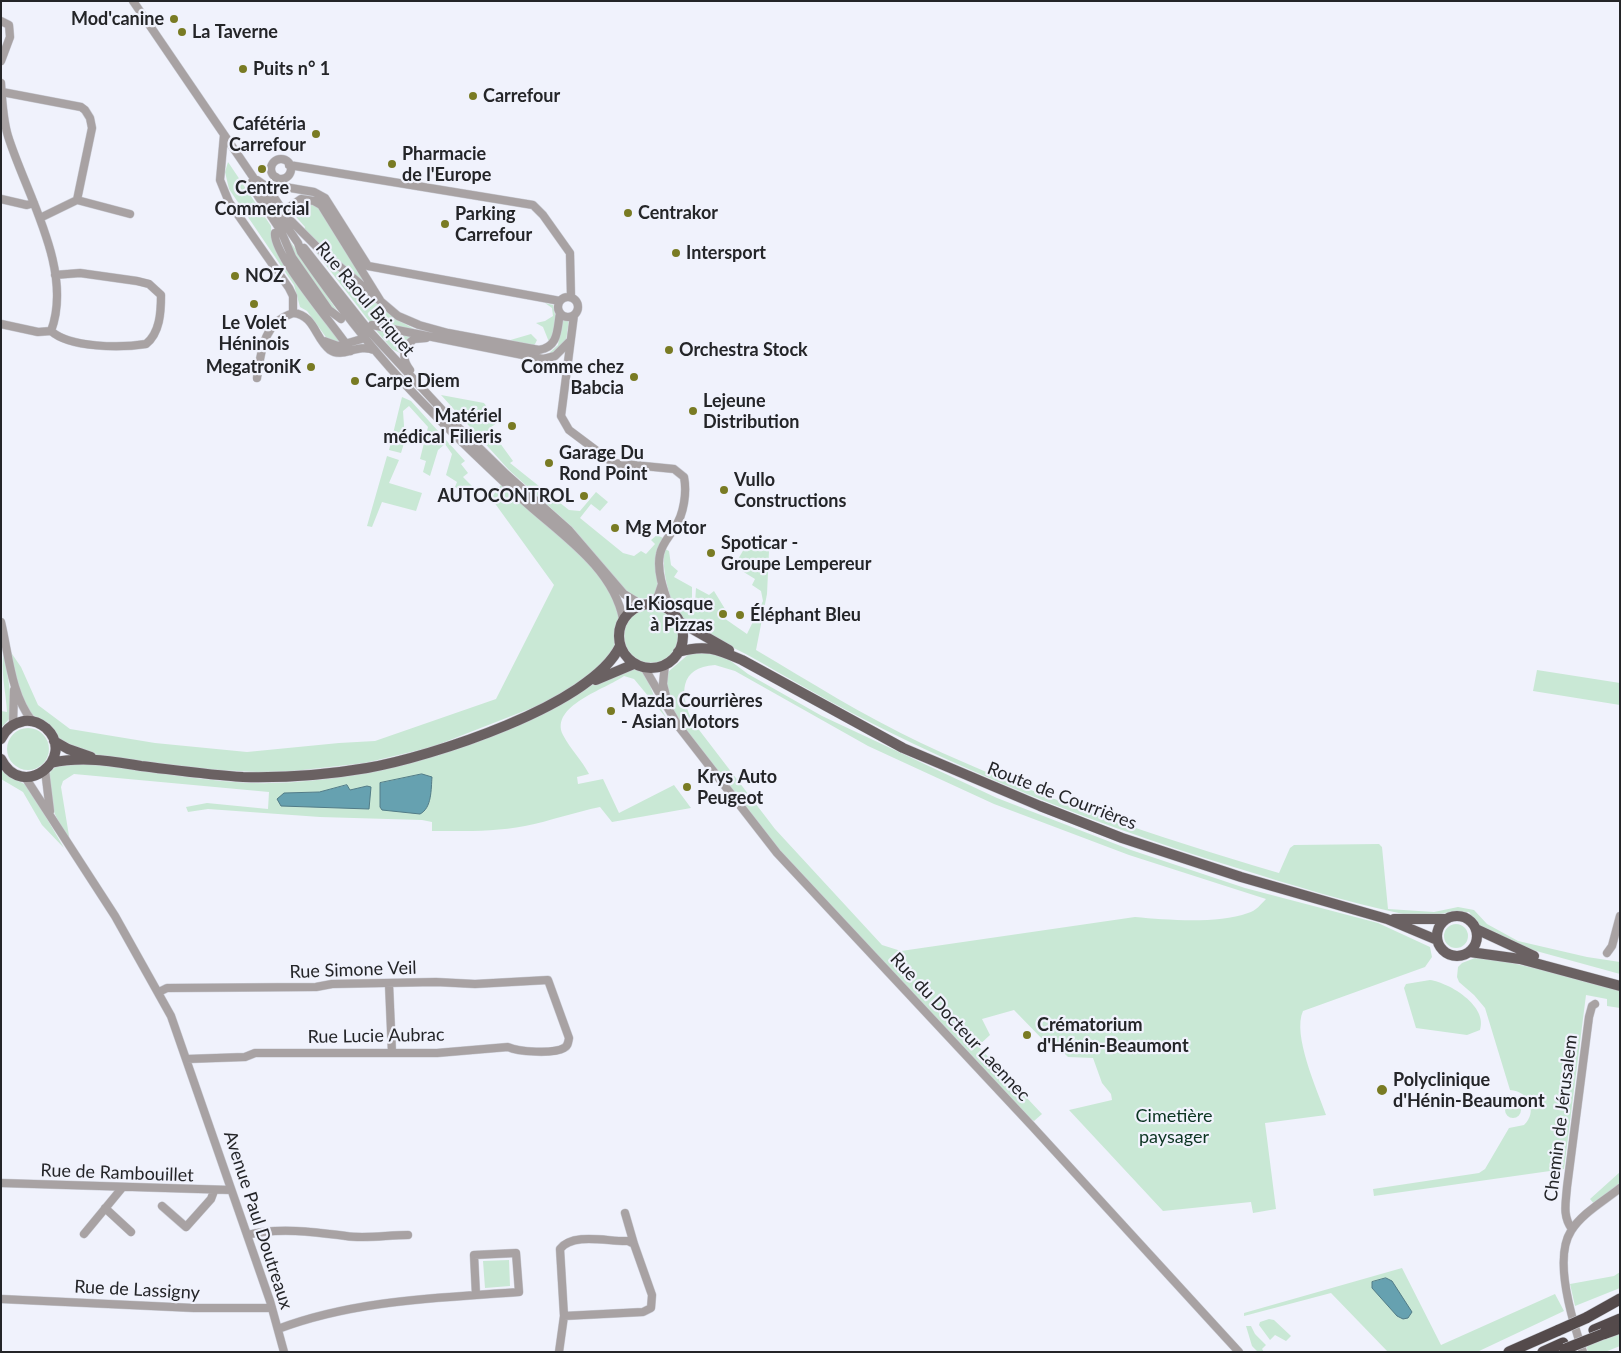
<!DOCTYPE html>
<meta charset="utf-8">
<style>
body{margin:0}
#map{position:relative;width:1621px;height:1353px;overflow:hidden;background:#f0f2fc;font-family:Lato,sans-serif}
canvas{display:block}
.frame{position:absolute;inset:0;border:2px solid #242528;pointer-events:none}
</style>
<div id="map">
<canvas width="1621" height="1353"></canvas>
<div class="frame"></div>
</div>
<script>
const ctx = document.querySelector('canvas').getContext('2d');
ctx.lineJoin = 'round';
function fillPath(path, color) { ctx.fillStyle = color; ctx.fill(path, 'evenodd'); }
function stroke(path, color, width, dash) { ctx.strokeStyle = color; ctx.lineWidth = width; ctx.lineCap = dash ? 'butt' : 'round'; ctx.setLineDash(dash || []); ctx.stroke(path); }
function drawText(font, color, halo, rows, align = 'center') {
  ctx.font = font + ' Lato,sans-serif'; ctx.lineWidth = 4.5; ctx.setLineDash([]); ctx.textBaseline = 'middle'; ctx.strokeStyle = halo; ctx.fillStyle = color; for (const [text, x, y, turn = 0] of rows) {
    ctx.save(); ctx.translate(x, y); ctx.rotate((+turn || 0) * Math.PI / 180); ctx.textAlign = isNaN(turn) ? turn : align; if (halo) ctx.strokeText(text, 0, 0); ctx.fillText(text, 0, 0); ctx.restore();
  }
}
const green = new Path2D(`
 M228 162 271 226 272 241 279 255 341 342 328 340 307 311 300 307 294 285 229 189 225 172Z
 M307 202 319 207 372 292 304 230 305 227 291 211 296 204Z
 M288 238 338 312 337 314 296 258Z
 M308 242 394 318 418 331 369 321Z
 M545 303 553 305 556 319 552 340 549 342 543 327 536 323 545 321 553 316 552 308Z
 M562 319 569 320 566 341 550 355H547L558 345Z
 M374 328 412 336 403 345 400 353 392 349Z
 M531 334 537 340 534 346 507 341Z
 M441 395 484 403 498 422 490 428 494 435 493 437 495 440 497 439 513 461 510 463 569 510 580 511 596 492 608 502 600 511 591 504 580 518 623 553 634 556 641 551 646 554 655 544 651 540 657 535 663 538 656 553 658 590C649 601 640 600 629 595L573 528 509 470Z
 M402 397 411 401 465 461 461 464 468 473 463 477 473 487 468 493 455 487 457 482 446 475 452 454 445 444 438 450 430 476 423 472 426 461 420 459 428 427 409 406 403 411 405 440 401 453 389 450Z
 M387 456 399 460 389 483 422 493 416 511 382 502 372 527 367 526Z
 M501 485 564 540 598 573 615 601 619 616 615 628V648L610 658 566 692 537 706 432 747 365 763 276 773 200 769 96 755 85 752 58 738 49 724 31 714 25 706 14 672 10 651 21 667 38 705 70 729 155 743 247 752 339 743 375 741 496 699 554 585 491 498Z
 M665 549 669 551 671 565 678 571 674 577 692 587V603H695L696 588 709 595 714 591 725 609 721 616 747 634 763 601 761 591 752 585 755 579 734 566 744 549 769 551 767 594 756 650C810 682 864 716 921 743 1036 797 1157 837 1279 873L1290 848 1294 845 1379 844 1382 847 1388 909 1434 912 1458 907 1474 910 1487 924 1518 941 1587 957 1620 962V974L1518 946 1481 927 1469 912H1450L1431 916 1403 914C1347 902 1291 885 1237 868 1073 818 922 756 774 670 756 659 737 649 717 640 708 635 695 631 686 625 671 612 660 567 665 549Z
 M624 636a27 27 0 1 1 54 0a27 27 0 1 1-54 0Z
 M4 651 11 698V717L1 728V711L7 712C6 691 0 671 4 651Z
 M711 652 728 659 748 674 822 716 997 798 1131 850 1245 888 1378 923 1430 947 1432 957 1425 967 1303 1011C1292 1035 1317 1089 1326 1115L1265 1123 1276 1209 1253 1213 1251 1202 1163 1211 1069 1110 1112 1100 1111 1094 1102 1083 1093 1058 1068 1057 1052 1041 1048 1045 1014 1010 982 1019 990 1035 978 1046 1042 1114 1034 1121 1030 1118 787 859 749 813 683 726C674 711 661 690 668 672L690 653ZM715 665 735 671 868 746 994 804 1129 855 1266 899C1261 904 1256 911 1248 913 1217 924 1168 920 1135 917L901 951 882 945 775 829 693 722C679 695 679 667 715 665Z
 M631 668 644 673 647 678 656 701 668 720 634 679 624 676C606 689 549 706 563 735 570 749 582 760 589 774L577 777 578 784 603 779 619 813 674 785 691 808 612 822 600 807C575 812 550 821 525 826 494 832 463 831 432 831V822L422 820 320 817 208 809 188 812 186 807 207 803 268 809 269 792 74 774 63 781 61 787 70 842C61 826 33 781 56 767 74 755 156 773 180 776 210 780 243 784 274 783 370 780 453 754 540 714 560 705 577 693 596 683 607 677 619 673 631 668ZM347 785 350 790 367 786 369 809 284 793 319 792Z
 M1537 670 1620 683V705L1533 691Z
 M7 749a21 21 0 1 1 42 0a21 21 0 1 1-42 0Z
 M1 768 11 777 28 786 64 848 42 825 23 792 1 779Z
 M1444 936a12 12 0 1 1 24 0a12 12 0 1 1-24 0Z
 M1480 956 1543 970 1620 990V1008L1607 1006V999L1586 995 1564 1169 1374 1196 1373 1189 1479 1173 1485 1169 1509 1128 1524 1125C1538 1112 1529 1091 1510 1090L1485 1008 1474 995 1459 982 1457 977 1458 967 1462 963Z
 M1430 980C1450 983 1488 1006 1480 1030L1467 1035 1416 1028 1404 988 1406 984Z
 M1505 1110a8 8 0 1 1 16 0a8 8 0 1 1-16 0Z
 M1620 1172V1183L1595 1205 1590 1199Z
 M509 1260 510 1286 485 1288 483 1261Z
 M1402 1268 1441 1345 1555 1294 1564 1311 1477 1352H1388L1331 1293 1244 1316V1313Z
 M1620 1272V1288L1575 1306 1570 1284 1614 1276Z
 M1269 1319 1274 1320 1291 1336 1286 1341 1275 1335 1270 1340 1259 1325 1260 1322Z
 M1246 1326H1251L1255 1334 1266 1345 1262 1349 1264 1352H1258L1252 1346Z
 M1620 1333V1346L1605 1352H1588L1586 1346Z`);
const water = new Path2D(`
 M422 774 432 777C431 789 432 808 420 814L382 810 380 807V783Z
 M347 785 350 790 367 786 371 787 369 809 281 806 277 799 284 793 319 792Z
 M1386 1278 1392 1281 1412 1312 1408 1318 1403 1319 1397 1316 1372 1288V1282Z`);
const minor = new Path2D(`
 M133 1 298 243 301 252C332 297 364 340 401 380 440 422 481 461 523 500 560 534 613 567 623 619
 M1 21 9 25 10 37 1 61
 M1 83C2 100 3 120 8 136 26 194 74 270 51 331
 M2 92 81 107 85 110 90 118 92 128 77 200
 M224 135 220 180 229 202 289 288 293 296V313
 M271 169a10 10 0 1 1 20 0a10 10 0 1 1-20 0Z
 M289 165 533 205 543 215 570 253 571 297
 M276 177 285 187 314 192 325 198 368 266 560 301
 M257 180 267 187 288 218 319 249 398 316 419 325 448 333 539 350C559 347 557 329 560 313
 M252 182 256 193 281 231 292 257 329 310 341 319
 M1 199 27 205 34 203
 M288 208 301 199 314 201 321 205 380 300
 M40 218 77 200 130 214
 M275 233C272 254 337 329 351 351
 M304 248 371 333 457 426 506 474 569 530 624 594 642 605
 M558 307a10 10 0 1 1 20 0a10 10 0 1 1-20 0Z
 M574 315 561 416 569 430 613 463 674 469 684 477C687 492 684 514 675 527 670 536 662 543 660 554 656 572 665 594 671 611
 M1 324 38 332 51 331
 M372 325 543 359 555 356 569 342
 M51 331C70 348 121 348 146 344 160 333 161 312 161 295L149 284 137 281 80 273 55 275
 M324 341 338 346 365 338
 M410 370C401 359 403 347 414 339L426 338
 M257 378C261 351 263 323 293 313 315 315 315 339 330 350 343 359 357 343 374 350
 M651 604 658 596 662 584
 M1 622C9 656 11 694 32 721
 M665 664 663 684 669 708
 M644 667 679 727 777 853 1031 1125 1239 1352
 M13 725 14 690
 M45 770 50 811
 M25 777 115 916 171 1016 270 1301 284 1352
 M1607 953 1612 946 1620 916
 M389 984 392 1053
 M159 992 167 988 316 987 332 984 436 982 475 984 548 980 569 1038C568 1043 568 1046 564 1048 554 1054 518 1052 508 1047L437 1053H255L245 1057 187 1059
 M1 1183 231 1190
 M162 1206 186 1227 211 1199 214 1191
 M105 1208 131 1232
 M625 1213 634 1244
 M1572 1229C1562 1216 1566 1202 1567 1187L1589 1017 1592 1006 1595 1004
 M84 1234 122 1188
 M247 1235C278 1227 315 1232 346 1236 365 1239 388 1235 408 1235
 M1 1299 194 1308H272
 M278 1329C354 1300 438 1298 519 1292L516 1253 474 1255 476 1295
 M559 1352 564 1316 560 1249C573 1232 609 1242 628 1241L634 1244 652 1295 651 1308 643 1312 564 1316
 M1583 1352C1573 1323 1553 1259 1571 1231 1581 1214 1604 1201 1620 1188`);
const major = new Path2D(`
 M619 636a32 32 0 1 1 64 0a32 32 0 1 1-64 0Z
 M680 622 729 650
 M678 652C705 644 717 649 742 660L903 748 1040 806 1122 838 1241 877 1387 919 1437 940
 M596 680 634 664
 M1 739C5 730 13 723 24 721 32 720 40 723 46 728 78 758 22 802 1 759
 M54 741 68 749 91 757
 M51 763C81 756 111 761 141 766 175 770 209 775 243 777 284 778 326 775 367 768 430 757 591 706 620 646
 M1437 936a20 20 0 1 1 40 0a20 20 0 1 1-40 0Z
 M1394 919H1446
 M1476 929 1534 956
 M1470 952 1520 959 1620 986`);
const highway = new Path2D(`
 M1586 1318 1620 1299
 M1594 1330 1620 1319
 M1603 1334 1620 1328
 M1509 1352 1559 1330
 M1543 1352 1563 1343`);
const highwayBridge = new Path2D(`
 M1559 1330 1586 1318
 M1565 1349 1603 1334`);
const markers = [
 [174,19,5,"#797b23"],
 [182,32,5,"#797b23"],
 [243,69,5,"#797b23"],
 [473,96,5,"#797b23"],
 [316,134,5,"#797b23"],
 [392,164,5,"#797b23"],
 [262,169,5,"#797b23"],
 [628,213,5,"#797b23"],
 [445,224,5,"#797b23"],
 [676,253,5,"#797b23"],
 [235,276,5,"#797b23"],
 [254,304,5,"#797b23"],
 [669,350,5,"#797b23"],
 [311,367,5,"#797b23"],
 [634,377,5,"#797b23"],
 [355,381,5,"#797b23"],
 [693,411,5,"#797b23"],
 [512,426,5,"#797b23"],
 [549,463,5,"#797b23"],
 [724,490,5,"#797b23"],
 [584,496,5,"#797b23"],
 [615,528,5,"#797b23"],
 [711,553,5,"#797b23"],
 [723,614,5,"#797b23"],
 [740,615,5,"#797b23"],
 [611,711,5,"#797b23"],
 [687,787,5,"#797b23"],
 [1027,1035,5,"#797b23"],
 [1382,1090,6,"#797b23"]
];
const poiNames = [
 ["Mod'canine",164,19,"right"],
 ["La Taverne",192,32],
 ["Puits n° 1",253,69],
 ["Carrefour",483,96],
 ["Cafétéria",306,124,"right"],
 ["Carrefour",306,145,"right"],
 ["Pharmacie",402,154],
 ["de l'Europe",402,175],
 ["Centre",262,188,"center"],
 ["Commercial",262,209,"center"],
 ["Centrakor",638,213],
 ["Parking",455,214],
 ["Carrefour",455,235],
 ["Intersport",686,253],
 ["NOZ",245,276],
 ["Le Volet",254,323,"center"],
 ["Héninois",254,344,"center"],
 ["Orchestra Stock",679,350],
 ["MegatroniK",301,367,"right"],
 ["Comme chez",624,367,"right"],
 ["Babcia",624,388,"right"],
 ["Carpe Diem",365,381],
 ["Lejeune",703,401],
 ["Distribution",703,422],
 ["Matériel",502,416,"right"],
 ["médical Filieris",502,437,"right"],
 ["Garage Du",559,453],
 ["Rond Point",559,474],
 ["Vullo",734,480],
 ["Constructions",734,501],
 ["AUTOCONTROL",574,496,"right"],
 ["Mg Motor",625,528],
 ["Spoticar -",721,543],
 ["Groupe Lempereur",721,564],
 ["Le Kiosque",713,604,"right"],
 ["à Pizzas",713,625,"right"],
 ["Éléphant Bleu",750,615],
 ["Mazda Courrières",621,701],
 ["- Asian Motors",621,722],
 ["Krys Auto",697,777],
 ["Peugeot",697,798],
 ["Crématorium",1037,1025],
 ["d'Hénin-Beaumont",1037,1046],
 ["Polyclinique",1393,1080],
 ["d'Hénin-Beaumont",1393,1101]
];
const streetNames = [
 ["Rue Raoul Briquet",365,299,50],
 ["Route de Courrières",1062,796,21],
 ["Rue Simone Veil",353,970,-2],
 ["Rue du Docteur Laennec",960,1027,47],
 ["Rue Lucie Aubrac",376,1036,-1],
 ["Chemin de Jérusalem",1561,1118,-83],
 ["Rue de Rambouillet",117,1173,2],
 ["Avenue Paul Doutreaux",258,1220,72],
 ["Rue de Lassigny",137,1290,3]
];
const parkNames = [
 ["Cimetière",1174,1116],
 ["paysager",1174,1137]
];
fillPath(green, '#c9e8d5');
fillPath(water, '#66a1b0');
stroke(water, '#527c87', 1);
stroke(minor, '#cbcdd6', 9);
stroke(major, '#cbcdd6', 11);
stroke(highway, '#cbcdd6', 12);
stroke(minor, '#a8a2a3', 8);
stroke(major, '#6a6162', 10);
stroke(highway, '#544a4b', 11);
stroke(highwayBridge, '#cbcdd6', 12, []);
stroke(highwayBridge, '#544a4b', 11);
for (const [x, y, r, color] of markers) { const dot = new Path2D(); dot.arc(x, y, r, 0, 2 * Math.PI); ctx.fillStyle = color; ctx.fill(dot); stroke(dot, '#f0f2fc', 2); }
drawText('bold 18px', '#242528', '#f0f2fc', poiNames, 'left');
drawText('18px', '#242528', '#f0f2fc', streetNames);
drawText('18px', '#0b3421', '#f0f2fc', parkNames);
</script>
